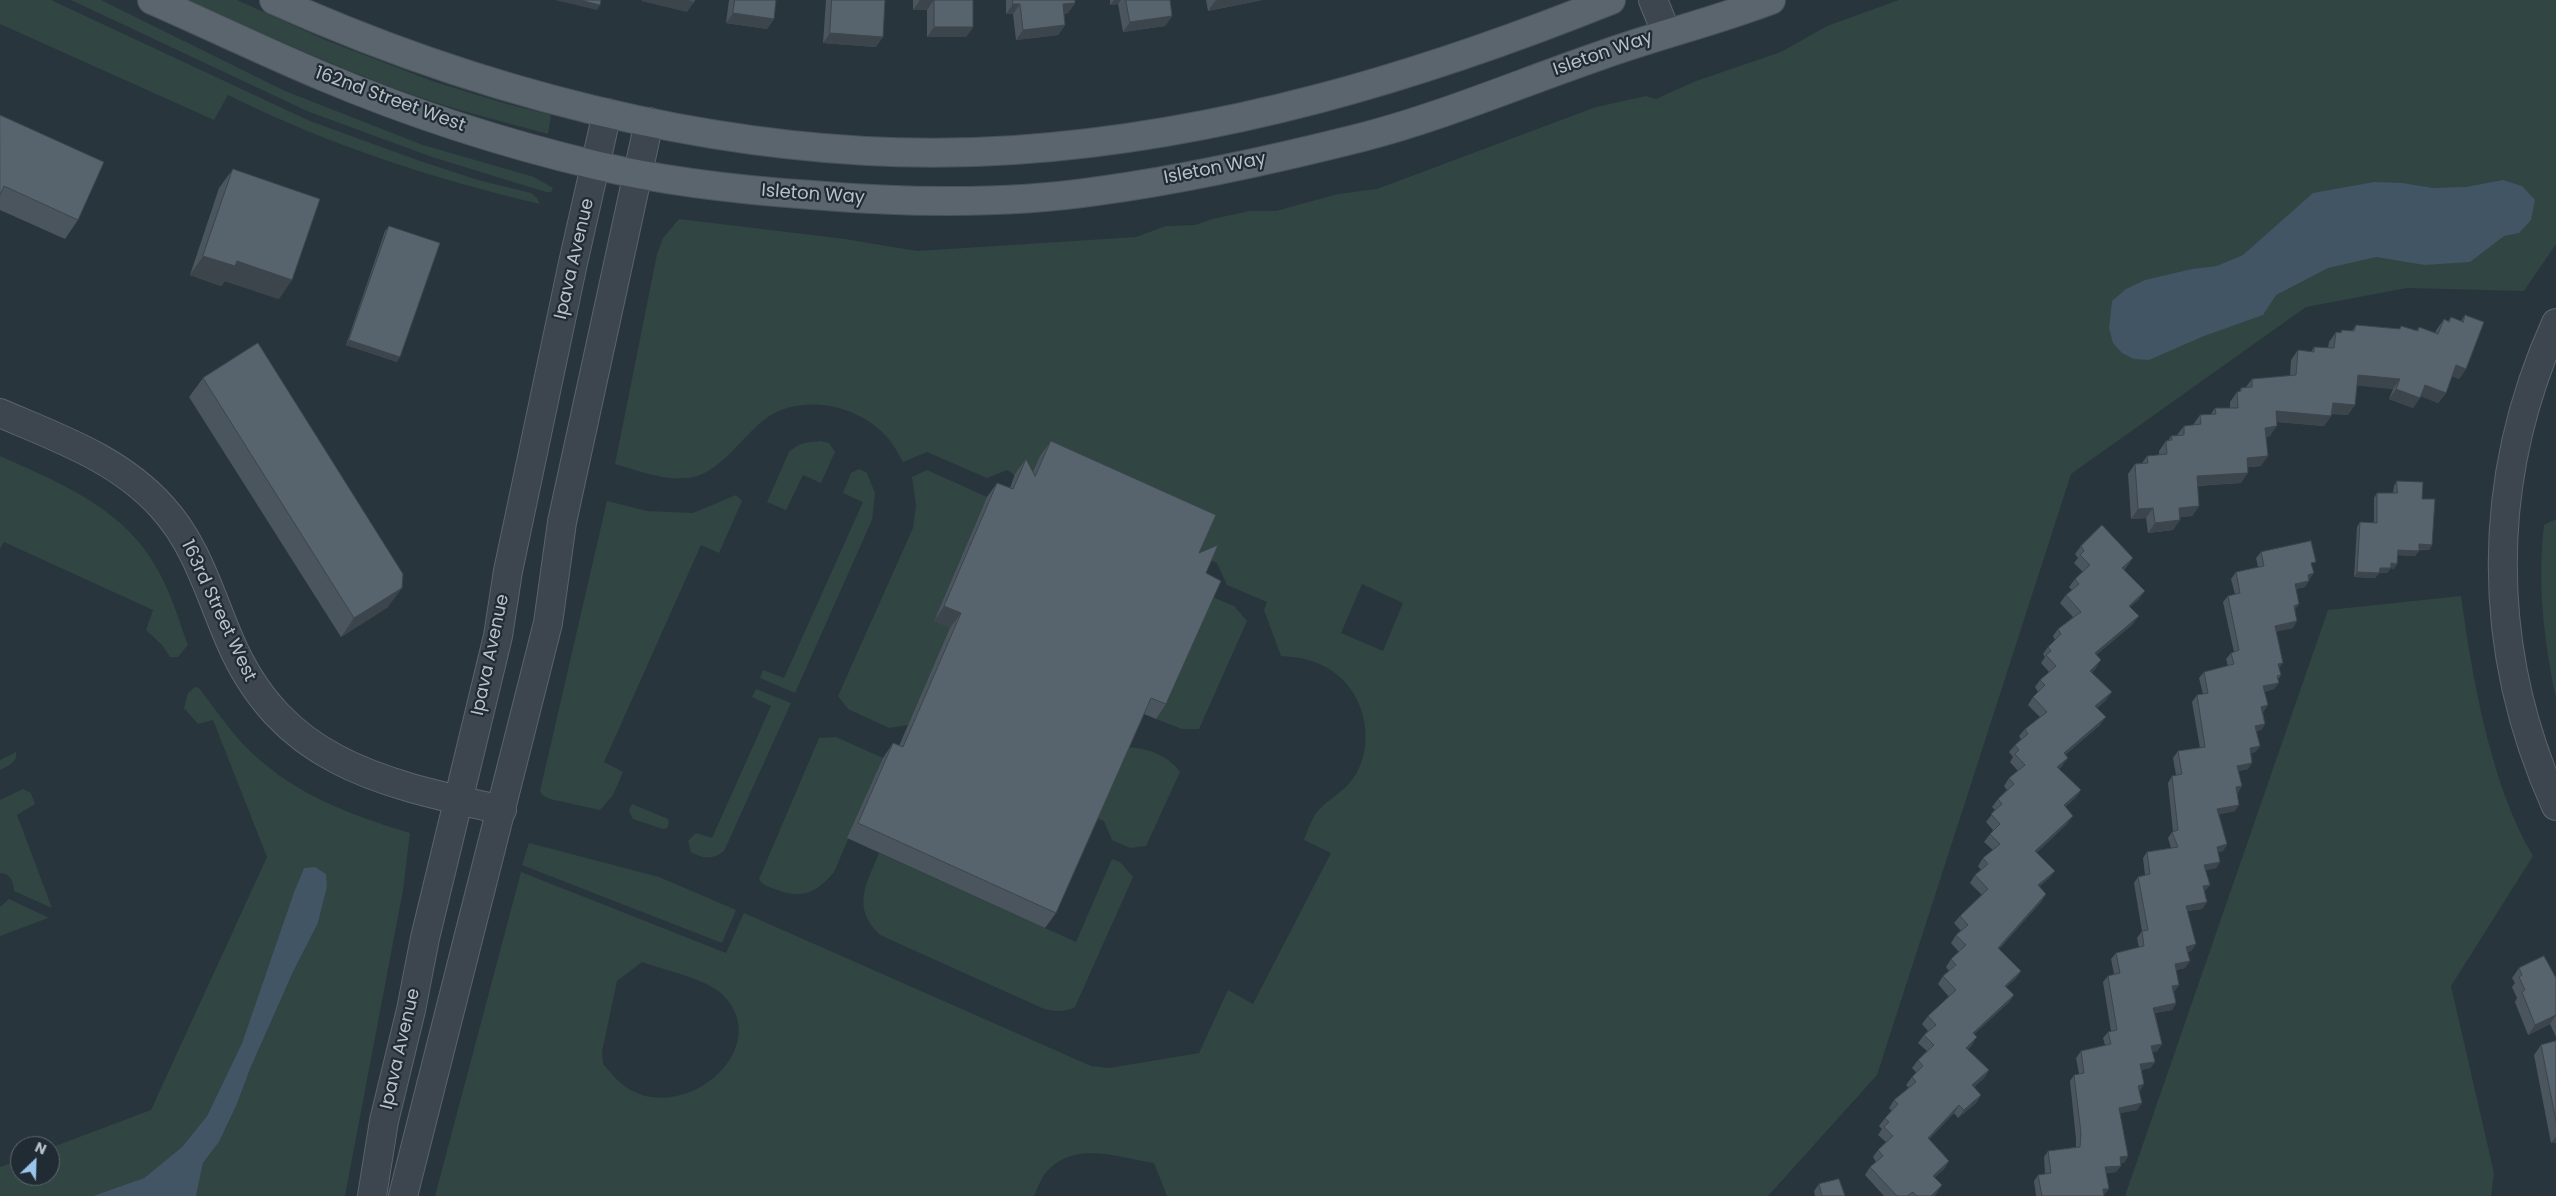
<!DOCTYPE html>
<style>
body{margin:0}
#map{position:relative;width:2556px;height:1196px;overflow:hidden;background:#29353d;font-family:Poppins,sans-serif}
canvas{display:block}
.north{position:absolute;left:10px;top:1136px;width:50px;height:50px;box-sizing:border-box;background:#212b33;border:1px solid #5e676f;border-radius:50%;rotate:24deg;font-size:14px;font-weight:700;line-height:20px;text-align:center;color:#b9c1c8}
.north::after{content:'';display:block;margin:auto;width:18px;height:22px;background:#9bc6eb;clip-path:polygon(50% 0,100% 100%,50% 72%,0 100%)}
</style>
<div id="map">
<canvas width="2556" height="1196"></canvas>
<div class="north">N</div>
</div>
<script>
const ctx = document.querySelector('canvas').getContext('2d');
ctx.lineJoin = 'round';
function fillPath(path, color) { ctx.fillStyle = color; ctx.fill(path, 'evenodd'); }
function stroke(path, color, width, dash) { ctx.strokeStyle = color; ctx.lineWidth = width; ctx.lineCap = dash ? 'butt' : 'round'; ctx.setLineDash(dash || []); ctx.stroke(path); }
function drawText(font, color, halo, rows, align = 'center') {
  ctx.font = font + ' Poppins,sans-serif'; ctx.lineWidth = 4.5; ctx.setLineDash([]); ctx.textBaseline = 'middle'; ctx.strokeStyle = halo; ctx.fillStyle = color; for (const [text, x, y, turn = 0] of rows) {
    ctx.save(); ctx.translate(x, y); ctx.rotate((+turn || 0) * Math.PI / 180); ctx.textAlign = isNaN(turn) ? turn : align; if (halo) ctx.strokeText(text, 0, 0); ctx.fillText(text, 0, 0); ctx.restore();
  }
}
const green = new Path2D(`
 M0 0H51L310 121 420 161 478 180 531 193 537 198 540 204C433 179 326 144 228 95L214 120 0 24Z
 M71 0H101L285 91 423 145 534 177 553 188 551 192H546L432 157 307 111Z
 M187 0H237L328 41 435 82 507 104 551 115 548 134C496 120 444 107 394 88 324 62 256 30 187 0Z
 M1899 0H2556V244L2524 291 2407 288 2306 307 2071 474 1877 1075 1768 1196H1167L1154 1163C1116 1157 1072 1139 1044 1175 1040 1181 1037 1189 1034 1196H435L521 872 726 953 744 913 1091 1066 1109 1068 1199 1053 1228 990 1253 1004 1331 853 1304 840C1308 830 1311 820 1317 812 1330 797 1347 791 1357 772 1375 739 1364 692 1332 671 1317 660 1299 657 1281 656L1264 610 1267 602 1227 585 1217 563 1026 487C1017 483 1016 474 1007 470L987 478 927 452 903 462C897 451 891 440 881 431 854 405 804 395 771 415 747 430 724 468 697 476 671 484 640 471 615 464L657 254 663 238 679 219 845 239 917 251 1136 237 1166 226 1195 225 1212 219 1250 211H1276L1338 194 1377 189 1596 107 1646 96 1656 99 1696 81 1781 52 1827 26ZM1362 584 1403 603 1383 651 1341 633ZM642 962C664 970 707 979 723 995 775 1048 686 1125 627 1088 618 1082 610 1072 603 1064L602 1052 617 981Z
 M820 441 829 443 835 452 821 483 803 475 786 510 767 502 789 452C798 443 808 442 820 441Z
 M0 456C62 484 127 509 160 574 172 596 179 621 188 645L178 657H170L162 645 146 630 153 610 4 542 0 549Z
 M859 469 867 473 875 493 872 520 795 693 760 678 763 670 784 678 863 502 843 493 851 473Z
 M927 470 987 497 934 621 951 628 908 725 889 728 848 709 838 696 913 528 916 505 912 477Z
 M736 495 742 501 719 553 701 545 604 762 623 772 613 795 600 810 550 799 542 795 540 791 607 501 647 511 693 513Z
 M2556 519V698C2544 640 2537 584 2544 525Z
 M1210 596 1234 606 1247 621 1199 729H1182L1156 719Z
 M2461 596C2472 677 2491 786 2533 856L2451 986 2494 1173 2491 1196H2125L2328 610Z
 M195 687 199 688C213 706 226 725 241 742 288 792 347 814 410 833L403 890 345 1196H196L203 1163 219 1142 237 1104 250 1069 293 972 318 923 322 907 304 868 294 892 242 1043 207 1116 182 1147 144 1178 93 1196H0V1167L20 1160V1176H50V1148L151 1110 267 857 213 720 198 724 184 708 188 693Z
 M756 689 791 703 724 851C713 860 703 859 691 852L688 841 696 833 712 838 771 706 752 697Z
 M836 737 883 758 834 872C817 893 801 900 775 889 769 887 762 885 759 879L819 738Z
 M1126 747C1147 748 1168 755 1180 772L1146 846 1130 848 1112 840 1104 821 1095 817Z
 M16 752C18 762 8 766 0 770V760Z
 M23 789 31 793 35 804 17 815 52 908 14 891C14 882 10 873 0 873V800Z
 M632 804 668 819 669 824 667 828 663 829 633 819 629 811Z
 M529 843 659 877 736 910 722 943 522 865Z
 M879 853 1076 942 1112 859 1120 862 1133 877 1075 1007C1066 1012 1053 1012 1042 1008L880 935C851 907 866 885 879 853Z
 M9 899 47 917 48 918 0 936V907Z`);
const water = new Path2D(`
 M2503 180 2522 186 2535 200 2531 220 2519 233 2504 236 2470 262 2425 265 2376 257 2328 268 2276 295 2263 315 2204 336 2149 360 2134 359 2122 353 2113 343 2109 328 2112 301 2126 289 2145 280 2192 269 2217 266 2243 255 2313 193 2374 182 2402 183 2433 188 2466 187Z
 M315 867 326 874 327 886 318 923 293 972 250 1069 237 1104 219 1142 203 1163 196 1196H93L144 1178 182 1147 207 1116 242 1043 294 892 304 868Z`);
const minor = new Path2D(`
 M1653 0 1666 32
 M2556 323C2485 480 2485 649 2556 806
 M0 413C58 438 119 459 162 507 197 545 210 595 230 641 283 764 383 783 502 810
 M372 1196 384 1121 411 1010 425 938 498 636 508 571 573 263 607 113
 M403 1196 548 623 562 522 649 122`);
const major = new Path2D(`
 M152 0C209 25 265 52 322 76 410 113 502 143 595 165 666 182 739 190 812 195 907 203 1004 205 1098 191 1187 179 1276 159 1363 137 1444 116 1523 82 1602 55 1658 35 1716 21 1771 0
 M274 0C501 102 765 167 1015 150 1222 136 1419 77 1611 0`);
const wall = new Path2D(`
 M729 0H776L774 19 767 29 726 23Z
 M826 0H885L876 47 823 43Z
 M913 0H973V27L966 37H927V10H913Z
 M1006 0H1075V3L1068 13 1064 14 1065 25 1058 35 1016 40 1013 14H1006Z
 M1110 0H1170L1172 16 1165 26 1123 32 1118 4 1110 5Z
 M1206 0H1262L1208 11Z
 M0 115 78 220 65 239 0 210Z
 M233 169 279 299 225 281 221 286 190 275 219 188Z
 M389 226 397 362 346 345 385 231Z
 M2465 315 2466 369 2459 379 2452 376 2446 393 2438 403 2421 396 2413 408 2389 399 2393 389 2357 385 2348 415 2332 414 2331 416 2324 426 2277 422 2270 436 2266 437 2261 466 2248 467 2241 483 2197 486 2199 506 2192 516 2180 517 2173 530 2148 533 2146 518 2131 519 2128 474 2135 464 2142 463 2147 456 2159 455V451L2166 441H2168L2171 436 2177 435 2184 426 2193 425 2200 415 2211 414 2215 408H2230V402L2237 392H2239L2241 388 2246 387 2252 379 2290 376 2291 360 2298 350 2311 352 2314 347 2328 348 2329 342 2336 332 2339 333 2342 330 2352 331 2356 325 2399 329 2401 326 2416 331 2419 327 2435 333 2437 329 2444 319 2448 321 2451 317 2461 321Z
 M203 378 388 607 341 637 189 397Z
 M1051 441 1199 553 1206 573 1166 704 1156 719 1144 714 1056 913 1045 928 847 838 883 758 893 743 899 746 950 628 934 621 987 497 997 483 1010 488 1015 474 1026 459 1033 472 1040 456Z
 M2397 481 2422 499 2432 545 2429 550H2419L2415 556 2398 555 2397 564 2394 569 2391 568 2387 573H2379L2375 578 2354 577 2357 527 2360 522 2374 523V498L2377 493H2393L2394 486Z
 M2081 546 2133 558 2124 570 2139 599 2130 607 2133 624 2096 655V668L2092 672 2106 700 2097 708 2100 725 2065 755 2062 766 2059 769 2081 790 2075 798 2065 807 2067 824 2036 853 2055 871 2049 878 2039 887 2046 894 2041 902 1999 949 2021 971 2015 979 2006 987 2014 995 2008 1003 1974 1034 1972 1045 1967 1050 1989 1070 1984 1078 1974 1087 1981 1095 1976 1103 1958 1118 1954 1113 1929 1139 1949 1161 1944 1169 1934 1178 1937 1193 1934 1196H1884L1865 1175 1870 1167 1876 1162 1873 1157 1878 1150 1886 1142 1878 1135 1882 1129 1879 1126 1885 1118 1892 1111 1889 1108 1894 1100 1909 1088 1906 1085 1912 1077 1916 1072 1912 1068 1918 1060 1927 1051 1918 1043 1924 1035 1928 1031 1922 1024 1928 1016 1949 997 1938 984 1943 976 1949 971 1946 967 1951 959 1959 952 1951 943 1956 935 1961 931 1954 923 1960 916 1982 895 1970 883 1975 875 1981 870 1978 866 1983 858 1993 850 1984 842 1993 830 1986 822 1995 810 1992 807 1998 799 2007 790 2004 786 2009 778 2018 771 2010 762 2013 757 2009 752 2015 745 2021 739 2019 736 2025 729 2040 717 2028 705 2033 697 2038 692 2035 687 2040 680 2049 672 2041 663 2045 657 2043 654 2048 647 2055 640 2053 636 2058 629 2073 617 2060 603 2066 595 2072 590 2069 587 2075 579 2083 572 2074 563 2078 558 2075 554Z
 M2261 552 2312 567 2309 580 2305 587 2296 589 2295 610 2293 628 2276 631 2279 669 2281 675 2278 679 2274 689 2264 692 2268 705 2263 712 2265 724 2261 730 2256 731 2260 746 2255 752 2251 753 2248 769 2239 771 2238 793 2235 811 2219 814 2227 844 2223 851 2218 852 2220 862 2216 868 2206 870 2205 891H2204L2207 902 2202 909 2187 911 2196 944 2191 951 2187 952 2185 968 2176 970 2175 991H2174L2176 1003 2172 1010 2155 1013 2162 1044 2157 1051 2152 1052 2155 1062 2150 1068 2141 1070 2144 1084 2139 1091 2137 1110 2120 1113 2128 1156 2124 1163H2121L2116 1172 2106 1173 2104 1196H2036L2034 1181 2038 1175 2045 1174 2044 1157 2048 1151 2076 1147V1139L2070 1081 2074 1075 2079 1074 2076 1058 2081 1051 2105 1045 2103 1038 2108 1032 2111 1031 2103 982 2108 976 2114 974 2111 959 2116 953 2139 947 2137 938 2142 931 2134 883 2138 877 2145 875 2143 858 2147 852 2171 848 2168 838 2172 832H2173L2168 783 2172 776 2176 775 2173 758 2178 751 2200 748 2192 702 2197 695 2203 694 2199 678 2204 672 2228 666 2226 659 2231 653 2234 652 2223 602 2228 596 2235 594 2231 579 2236 572 2258 567 2256 558Z
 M2519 968 2556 978V1037L2550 1024 2528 1035 2515 1002 2517 998 2512 987 2515 983 2512 978Z
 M2556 1042V1143H2551L2534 1055 2541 1045Z
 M1819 1184 1845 1196H1815L1814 1191Z`);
const shadedWall = new Path2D(`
 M555 0H580L600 5 597 10Z
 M642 0H686L694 2 687 12 641 1Z
 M920 0H934L927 10H913Z
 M1114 0H1121L1118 4 1110 5Z
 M1218 0H1262L1208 11 1215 1Z
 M1075 3 1068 13 1056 14 1063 4Z
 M1013 4H1020L1013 14H1006Z
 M733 13 774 19 767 29 726 23Z
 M1172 16 1165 26 1123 32 1130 22Z
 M1065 25 1058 35 1016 40 1023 30Z
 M934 27H973L966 37H927Z
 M830 33 883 37 876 47 823 43Z
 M203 256 237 261 292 280 279 299 225 281 221 286 190 275Z
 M349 340 400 357 397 362 346 345Z
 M2456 365 2466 369 2459 379 2449 375Z
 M2358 375 2400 379 2393 389 2351 385Z
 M2425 385 2446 393 2438 403 2418 395Z
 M2396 389 2420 398 2413 408 2389 399Z
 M2333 403 2355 405 2348 415 2326 413Z
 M2276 411 2331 416 2324 426 2269 421Z
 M2277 426 2270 436 2258 438 2265 428Z
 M2268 456 2261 466 2240 468 2247 458Z
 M2248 473 2241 483 2190 486 2197 476Z
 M2199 506 2192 516 2172 518 2179 508Z
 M2153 508 2146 518 2131 519 2138 509Z
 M2180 520 2173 530 2148 533 2155 523Z
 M2419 544 2432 545 2429 550 2416 549Z
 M2398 550 2419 551 2415 556 2394 555Z
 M2133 558 2127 565 2117 576 2122 568Z
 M2391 563 2397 564 2394 569 2391 568 2387 573H2376L2380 568Z
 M2357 572 2379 573 2375 578 2354 577Z
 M2314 573 2309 580 2308 575Z
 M2309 581 2305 587 2290 590 2295 584Z
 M402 588 388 607 341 637 354 618Z
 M2145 591 2139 599 2123 613 2129 606Z
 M2299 604 2295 610 2294 606Z
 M944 606 961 613 950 628 934 621Z
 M2139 616 2133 624 2089 661 2095 653Z
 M2297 621 2293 628 2271 633 2275 626Z
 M2101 660 2096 668 2085 679 2090 671Z
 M2283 663 2278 669V664Z
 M2279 683 2274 689 2258 693 2263 686Z
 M2112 692 2106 700 2090 714 2095 706Z
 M2268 705 2263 712 2257 713 2261 707Z
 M2106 717 2100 725 2058 761 2064 753Z
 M2265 724 2261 730 2250 732 2255 726Z
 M2260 746 2255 752 2245 754 2250 748Z
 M2068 758 2062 766 2052 775 2057 767Z
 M2252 763 2248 769 2233 772 2237 766Z
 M2242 786 2238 793 2232 794 2236 787Z
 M2081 790 2075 798 2058 813 2064 805Z
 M2239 805 2235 811 2213 816 2217 809Z
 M2073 816 2067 824 2030 859 2035 851Z
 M2227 844 2223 851 2212 854 2217 847Z
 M2220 862 2216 868 2200 872 2204 865Z
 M2055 871 2049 878 2032 893 2038 885Z
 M2210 885 2205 891 2198 893 2203 886Z
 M2046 894 2041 902 1992 956 1998 948Z
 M2207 902 2202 909 2181 912 2186 906Z
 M2196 944 2191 951 2181 954 2186 947Z
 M2190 961 2185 968 2170 971 2175 964Z
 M2021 971 2015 979 1999 994 2005 986Z
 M2179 985 2175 991 2168 993 2172 986Z
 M2014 995 2008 1003 1967 1041 1973 1033Z
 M2176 1003 2172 1010 2149 1014 2153 1008Z
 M2556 1015 2550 1024 2528 1035 2535 1025Z
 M1977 1037 1972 1045 1960 1056 1966 1048Z
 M2162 1044 2157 1051 2147 1053 2151 1046Z
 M2155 1062 2150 1068 2136 1071 2140 1064Z
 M1989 1070 1984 1078 1967 1093 1972 1085Z
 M2144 1084 2140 1091 2133 1092 2138 1086Z
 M1981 1095 1976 1103 1958 1118 1964 1110Z
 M2142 1103 2137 1110 2115 1114 2119 1108Z
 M1959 1105 1954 1113 1923 1146 1928 1138Z
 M2556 1137V1143H2551Z
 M2128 1156 2124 1163H2115L2120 1157Z
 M1949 1161 1944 1169 1927 1184 1933 1176Z
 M2121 1166 2116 1172 2100 1174 2105 1167Z
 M1942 1185 1937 1193 1934 1196H1931Z
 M2103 1189H2109L2104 1195Z`);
const building = new Path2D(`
 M580 0H601L600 5Z
 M686 0H695L694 2Z
 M735 0H776L774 19 733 13Z
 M832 0H885L883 37 830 33Z
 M920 0H973V27H934V0Z
 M1013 0H1075V3L1063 4 1065 25 1023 30 1020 4H1013Z
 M1126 0H1170L1172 16 1130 22Z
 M0 115 104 162 78 220 4 186 0 195Z
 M233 169 320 199 292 280 237 261 235 266 203 256Z
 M389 226 440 243 400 357 349 340Z
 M2465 315 2484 322 2466 369 2456 365 2446 393 2425 385 2420 398 2396 389 2400 379 2358 375 2355 405 2333 403 2331 416 2276 411 2277 426 2265 428 2268 456 2247 458 2248 473 2197 476 2199 506 2179 508 2180 520 2155 523 2153 508 2138 509 2135 464 2148 463 2147 456 2167 454 2166 441 2172 440 2171 436 2184 435V426L2201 424 2200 415 2216 414 2215 408H2238L2237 392 2241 391V388L2252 387V379L2296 375 2298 350 2314 352V347L2334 348 2336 332 2341 333 2342 330 2354 331 2356 325 2400 329 2401 326 2418 331 2419 327 2438 334 2444 319 2449 322 2451 317 2463 322Z
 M258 343 403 574 402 588 354 618 203 378Z
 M1051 441 1216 515 1199 553 1218 545 1206 573 1221 581 1166 704 1151 698 1056 913 858 823 893 743 903 747 961 613 944 606 997 483 1013 489 1026 459 1035 476Z
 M2397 481 2423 482 2422 499H2435L2432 545 2419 544V551L2398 550 2397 564 2391 563V568H2380L2379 573 2357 572 2360 522 2377 523V493H2397Z
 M2102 525 2133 558 2122 568 2145 591 2129 606 2139 616 2095 653 2101 660 2090 671 2112 692 2095 706 2106 717 2064 753 2068 758 2057 767 2081 790 2064 805 2073 816 2035 851 2055 871 2038 885 2046 894 1998 948 2021 971 2005 986 2014 995 1973 1033 1977 1037 1966 1048 1989 1070 1972 1085 1981 1095 1964 1110 1959 1105 1928 1138 1949 1161 1933 1176 1942 1185 1931 1196H1917L1913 1192 1907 1196H1897L1870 1167 1883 1156 1878 1150 1893 1136 1884 1127 1889 1122 1885 1118 1898 1104 1894 1100 1916 1082 1912 1077 1923 1066 1918 1060 1934 1045 1924 1035 1936 1025 1928 1016 1956 990 1943 976 1956 965 1951 959 1966 945 1956 935 1968 925 1960 916 1988 889 1975 875 1988 864 1983 858 2000 844 1990 834 2000 824 1991 814 2002 804 1998 799 2014 784 2009 778 2025 765 2015 754 2019 750 2015 745 2028 734 2025 729 2047 712 2033 697 2045 685 2040 680 2056 666 2046 655 2051 651 2048 647 2061 634 2058 629 2081 612 2066 595 2079 584 2075 579 2090 565 2080 555 2084 551 2081 546Z
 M2311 541 2316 562 2311 563 2314 573 2308 575 2309 581 2295 584 2299 604 2294 606 2297 621 2275 626 2283 663 2278 664 2281 675 2277 676 2279 683 2263 686 2268 705 2261 707 2265 724 2255 726 2260 746 2250 748 2252 763 2237 766 2242 786 2236 787 2239 805 2217 809 2227 844 2217 847 2220 862 2204 865 2210 885 2203 886 2207 902 2186 906 2196 944 2186 947 2190 961 2175 964 2179 985 2172 986 2176 1003 2153 1008 2162 1044 2151 1046 2155 1062 2140 1064 2144 1084 2138 1086 2142 1103 2119 1108 2128 1156 2120 1157 2121 1166 2105 1167 2109 1189H2103L2104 1196H2042L2038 1175 2051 1173 2048 1151 2080 1147 2081 1133 2074 1075 2084 1073 2081 1051 2111 1044 2108 1032 2117 1030 2108 976 2120 973 2116 953 2144 946 2142 931 2148 930 2138 877 2150 874 2147 852 2178 847 2172 832 2178 830 2172 776 2182 774 2178 751 2205 747 2197 695 2208 693 2204 672 2234 664 2231 653 2239 650 2228 596 2240 593 2236 572 2264 566 2261 552Z
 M2544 956 2556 978V1015L2535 1025 2522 992 2525 990 2519 977 2522 975 2519 968Z
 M2556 1041V1121L2541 1045Z
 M1839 1179 1845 1196H1822L1819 1184Z`);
const streetNames = [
 ["Isleton Way",1603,54,-19],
 ["162nd Street West",390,100,20],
 ["Isleton Way",1215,169,-11],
 ["Isleton Way",813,195,4],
 ["Ipava Avenue",575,259,-77],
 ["163rd Street West",218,611,65],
 ["Ipava Avenue",491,655,-78],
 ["Ipava Avenue",401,1049,-77]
];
fillPath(green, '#314542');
fillPath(water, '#415564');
stroke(minor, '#5a646b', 30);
stroke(major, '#49525a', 30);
stroke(minor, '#3d464e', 28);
stroke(major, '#5b656d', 28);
fillPath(wall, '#4b555e');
fillPath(shadedWall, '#3d454c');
fillPath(building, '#57636d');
stroke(building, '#3d454c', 1);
drawText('18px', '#b9c1c8', '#212b33', streetNames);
</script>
